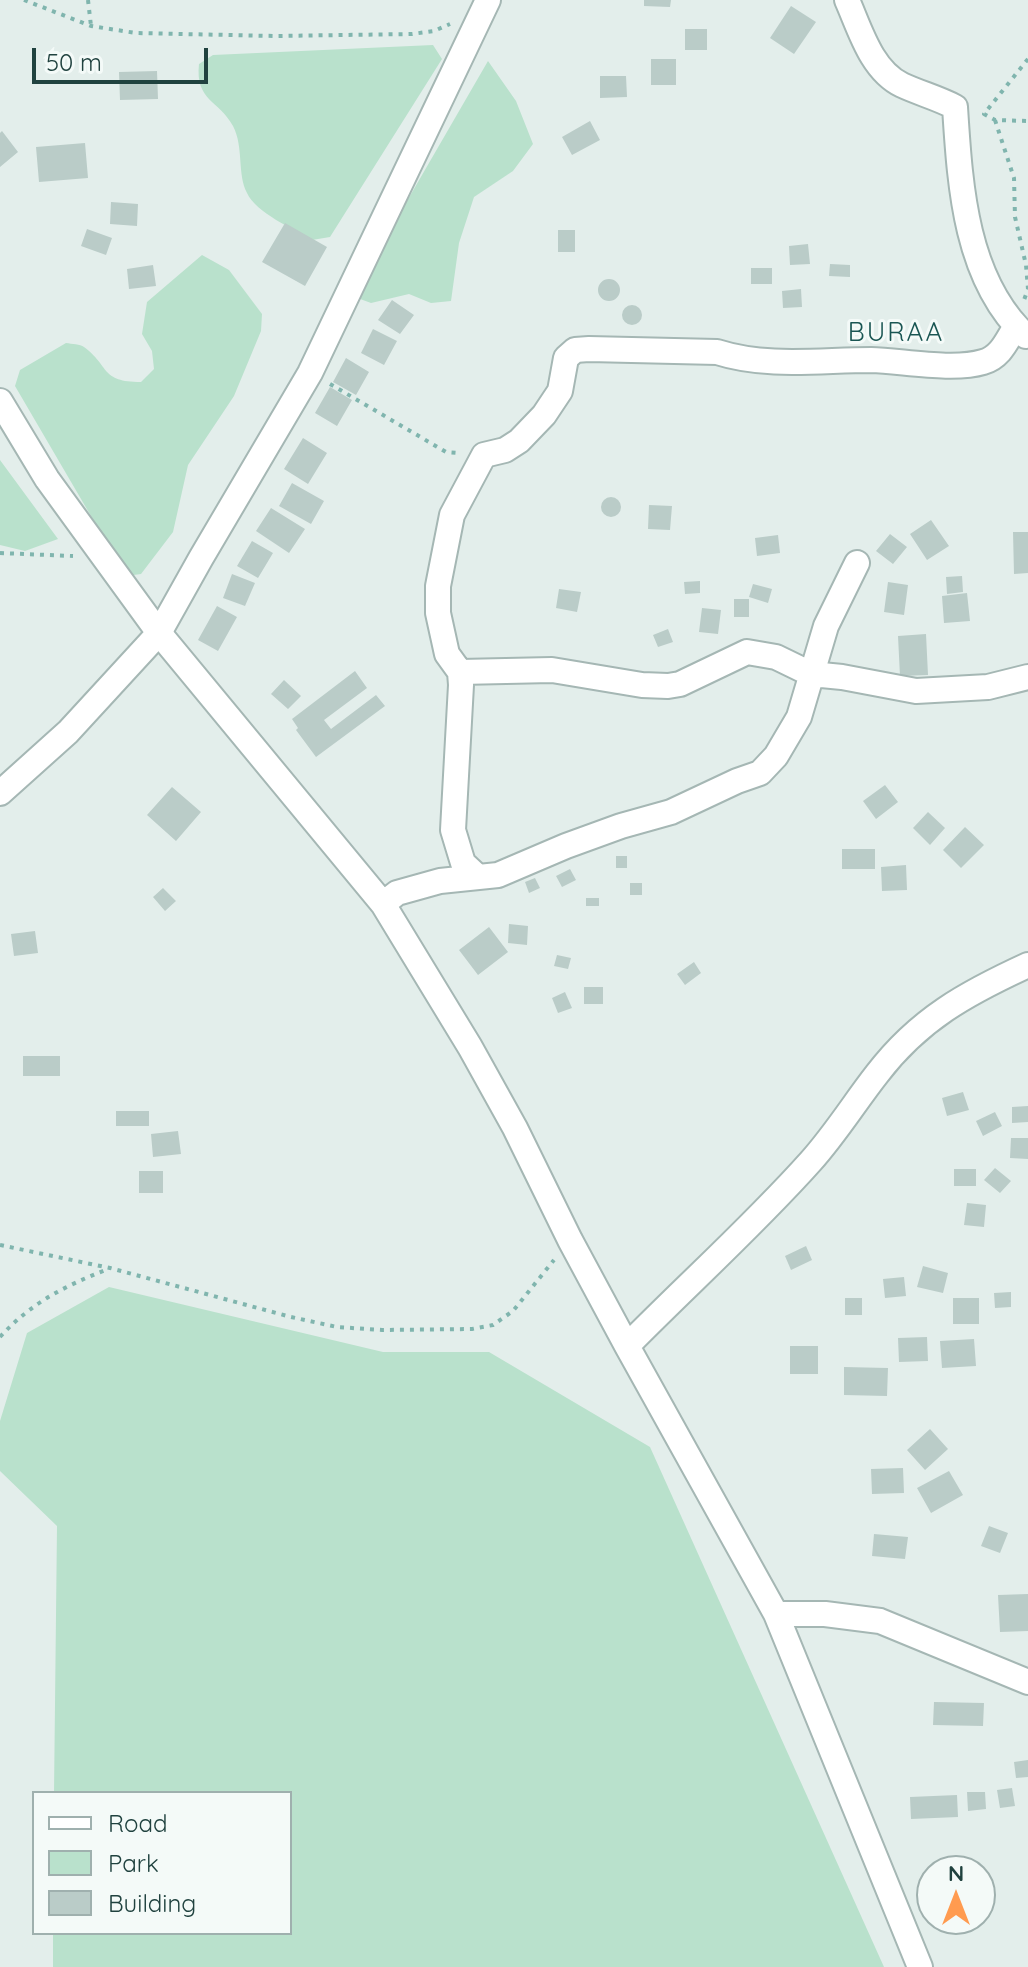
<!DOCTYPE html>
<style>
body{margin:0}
#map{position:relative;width:1028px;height:1967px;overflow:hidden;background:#e3eeeb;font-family:Quicksand,sans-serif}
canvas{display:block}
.legend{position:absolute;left:32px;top:1791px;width:260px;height:144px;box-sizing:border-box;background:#f4faf8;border:2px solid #9fb0ae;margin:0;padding:10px 14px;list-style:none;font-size:24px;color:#20423f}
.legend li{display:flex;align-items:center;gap:16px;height:40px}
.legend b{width:40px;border:2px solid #9fb0ae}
.north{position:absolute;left:916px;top:1855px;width:80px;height:80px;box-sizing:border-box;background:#f4faf8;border:2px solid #9fb0ae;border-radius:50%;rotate:0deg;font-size:22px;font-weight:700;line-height:32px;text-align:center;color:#20423f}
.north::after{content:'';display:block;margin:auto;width:28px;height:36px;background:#ff9b50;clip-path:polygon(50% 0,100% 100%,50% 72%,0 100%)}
.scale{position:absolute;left:32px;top:48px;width:176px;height:36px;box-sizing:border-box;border:4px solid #20423f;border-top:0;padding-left:10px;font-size:24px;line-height:28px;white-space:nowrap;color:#20423f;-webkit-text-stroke:6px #f4faf8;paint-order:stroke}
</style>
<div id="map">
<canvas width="1028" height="1967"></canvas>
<ul class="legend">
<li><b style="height:10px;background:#fff"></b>Road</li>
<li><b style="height:22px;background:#b9e1cc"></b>Park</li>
<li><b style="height:22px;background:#baccc8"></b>Building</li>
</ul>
<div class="north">N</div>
<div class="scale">50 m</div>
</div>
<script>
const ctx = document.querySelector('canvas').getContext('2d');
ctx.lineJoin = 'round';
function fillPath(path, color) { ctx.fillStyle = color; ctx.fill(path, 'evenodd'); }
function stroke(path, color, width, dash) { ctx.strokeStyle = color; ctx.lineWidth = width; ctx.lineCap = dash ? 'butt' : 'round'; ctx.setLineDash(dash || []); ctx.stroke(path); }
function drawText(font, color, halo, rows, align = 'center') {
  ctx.font = font + ' Quicksand,sans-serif'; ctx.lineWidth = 6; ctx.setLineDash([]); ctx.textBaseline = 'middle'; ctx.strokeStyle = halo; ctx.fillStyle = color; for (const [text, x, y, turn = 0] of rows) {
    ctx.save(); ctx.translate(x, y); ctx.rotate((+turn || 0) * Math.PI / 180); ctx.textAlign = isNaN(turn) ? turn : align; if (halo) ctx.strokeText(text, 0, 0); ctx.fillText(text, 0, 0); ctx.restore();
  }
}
const green = new Path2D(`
 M433 45 442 59 330 237 312 240C294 229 256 213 247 193 237 174 244 147 233 126 219 100 195 101 199 64L213 55Z
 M488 61 516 101 533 144 513 171 474 197 459 243 451 301 431 303 409 294 371 303 352 296Z
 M202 255 229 270 262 314 261 331 234 396 188 465 173 532 141 574 126 576 15 386 20 370 66 343C72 344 80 344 84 347 110 366 100 382 141 382L154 369 152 351 142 334 147 302Z
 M0 460 58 539 25 551 0 545Z
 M109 1287 383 1352H489L650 1447 884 1967H53V1933H290V1793H54L57 1526 0 1471V1421L27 1333Z`);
const building = new Path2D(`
 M644 0H671L670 7 644 6Z
 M791 6 816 22 794 54 770 38Z
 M685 29H707V50H685Z
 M651 59H676V85H651Z
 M157 71 158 99 120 100 119 72Z
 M600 76H626L627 97 600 98Z
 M590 121 600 140 572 155 562 137Z
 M2 131 18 152 0 167V133Z
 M85 143 88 178 39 182 36 147Z
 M111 202 138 204 137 226 110 224Z
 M285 223 327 247 305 286 262 262Z
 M87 229 112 238 106 255 81 246Z
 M558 230H575V252H558Z
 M808 244 810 264 790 265 789 246Z
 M830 264 850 265V277L829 276Z
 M153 265 156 286 129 289 127 269Z
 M751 268H772V284H751Z
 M598 290a11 11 0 1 1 22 0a11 11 0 1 1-22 0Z
 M801 289 802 307 783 308 782 291Z
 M392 300 414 315 400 334 378 320Z
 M622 315a10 10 0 1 1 20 0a10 10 0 1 1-20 0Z
 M373 329 397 341 384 365 361 353Z
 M346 358 369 372 356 395 333 382Z
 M330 387 352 400 337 426 315 413Z
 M303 438 327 453 308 484 284 469Z
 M292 483 324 501 311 524 279 506Z
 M601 507a10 10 0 1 1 20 0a10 10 0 1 1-20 0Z
 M649 505 672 506 670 530 648 529Z
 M271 508 305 529 289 553 256 531Z
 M931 520 949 546 927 560 910 534Z
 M1013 532H1028V573L1014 574Z
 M890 534 907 547 893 564 876 551Z
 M778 535 780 553 757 556 755 538Z
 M252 541 273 553 258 578 237 566Z
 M232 574 255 583 245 606 223 598Z
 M962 576 963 592 947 594 946 577Z
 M700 581V593L685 594 684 582Z
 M888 582 908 585 904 615 884 612Z
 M753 584 772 589 768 603 749 597Z
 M559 589 581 592 577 612 556 608Z
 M967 593 970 621 944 623 942 596Z
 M734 599H749V617H734Z
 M217 606 237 617 218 651 198 640Z
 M702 608 721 610 718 634 699 632Z
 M668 629 673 642 658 647 653 635Z
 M926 634 928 675 900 676 898 636Z
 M355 671 367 688 324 720 331 729 376 695 385 706 316 757 296 730 298 728 292 719Z
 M284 680 301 696 288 709 271 694Z
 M885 785 898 802 876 819 863 801Z
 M172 787 201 812 176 841 147 815Z
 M928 812 945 828 930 845 913 828Z
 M965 827 984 845 961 868 943 850Z
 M842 849H875V869H842Z
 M616 856H627V868H616Z
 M906 865 907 890 882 891 881 867Z
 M570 869 576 880 562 887 556 876Z
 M535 878 540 888 529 893 525 882Z
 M630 883H642V895H630Z
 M163 888 176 901 165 911 153 897Z
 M586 898H599V906H586Z
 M509 924 528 926 527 945 508 943Z
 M489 927 508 952 478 975 459 950Z
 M35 931 38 953 14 956 11 934Z
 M557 955 571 958 568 969 554 966Z
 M694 962 701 973 685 985 677 974Z
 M584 987H603V1004H584Z
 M565 992 572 1008 558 1013 552 998Z
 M23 1056H60V1076H23Z
 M963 1092 969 1110 947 1116 942 1098Z
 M1028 1106V1122L1012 1123V1107Z
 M116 1111H149V1126H116Z
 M995 1112 1002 1126 983 1136 976 1121Z
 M178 1131 181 1154 153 1157 151 1134Z
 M1011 1138H1028V1159L1010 1158Z
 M995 1168 1011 1181 1000 1193 984 1180Z
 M954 1169H976V1186H954Z
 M139 1171H163V1193H139Z
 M967 1203 986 1205 984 1227 964 1225Z
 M806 1246 812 1260 791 1270 785 1256Z
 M923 1266 948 1273 943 1293 917 1287Z
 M904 1277 906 1296 885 1298 883 1279Z
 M1011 1292V1307L995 1308 994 1293Z
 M845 1298H862V1315H845Z
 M953 1298H979V1324H953Z
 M927 1337 928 1361 899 1362 898 1338Z
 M974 1339 976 1366 942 1368 940 1341Z
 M790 1346H818V1374H790Z
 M844 1367 888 1368 887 1396 844 1395Z
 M930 1429 948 1449 925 1470 907 1450Z
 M903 1468 904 1493 872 1494 871 1469Z
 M949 1471 963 1495 931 1513 917 1488Z
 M989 1526 1008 1533 1000 1553 981 1546Z
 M874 1534 908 1537 905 1559 872 1556Z
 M1028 1594V1631L1000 1632 998 1595Z
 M934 1702 984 1703 983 1726 933 1725Z
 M1028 1760V1777L1016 1778 1014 1762Z
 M1012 1788 1015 1806 1000 1808 997 1790Z
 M967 1792H985L986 1809 968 1811Z
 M957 1795 958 1817 911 1819 910 1797Z`);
const path = new Path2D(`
 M24 0 91 26 136 33 276 36 412 34 434 31 450 24
 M88 0 91 26
 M1028 59 984 114 995 120 1028 121
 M995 120 1014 178 1015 217 1026 265 1028 289 1024 300
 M330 384 446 452 459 453
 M0 553 73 556
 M0 1245 110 1268 291 1317 337 1327 382 1330 472 1329 493 1325 513 1311 554 1260
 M0 1337C32 1302 65 1286 108 1269`);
const minor = new Path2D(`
 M847 0C860 29 871 70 902 85 919 93 938 98 955 107 960 185 965 279 1026 336
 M0 401 47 479 159 633 383 904 470 1047 515 1128 570 1240 627 1346 776 1614 920 1967
 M460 672 552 670 642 685 668 686 680 684 747 652 776 657 811 674 842 677 916 691 988 687 1028 677
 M478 877 463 863 453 830 461 685 460 672 447 654 438 613V586L452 515 484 455 505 450 519 441 544 415 560 391 566 358 575 350 589 349 717 352C767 368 820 360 871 360 903 361 953 371 983 362 1001 357 1007 340 1016 326
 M383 904 397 893 440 881 498 875 566 846 621 826 671 812 737 781 760 773 776 756 799 717 826 626 857 563
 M627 1346C688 1284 754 1225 811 1161 836 1133 855 1102 877 1074 919 1019 967 993 1028 965
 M776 1614H825L880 1621 1028 1682`);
const tertiary = new Path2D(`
 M0 793 68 732 159 633 201 558 310 373 488 0`);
const quarterNames = [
 ["BURAA",896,333]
];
fillPath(green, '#b9e1cc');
fillPath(building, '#baccc8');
stroke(minor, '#a5b7b4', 28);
stroke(tertiary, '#a5b7b4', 28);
stroke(path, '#80b5ae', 4, [4, 6]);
stroke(minor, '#fff', 24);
stroke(tertiary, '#fff', 24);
ctx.letterSpacing = '2px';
drawText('26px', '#1a5653', '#f4faf8', quarterNames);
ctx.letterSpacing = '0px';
</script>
